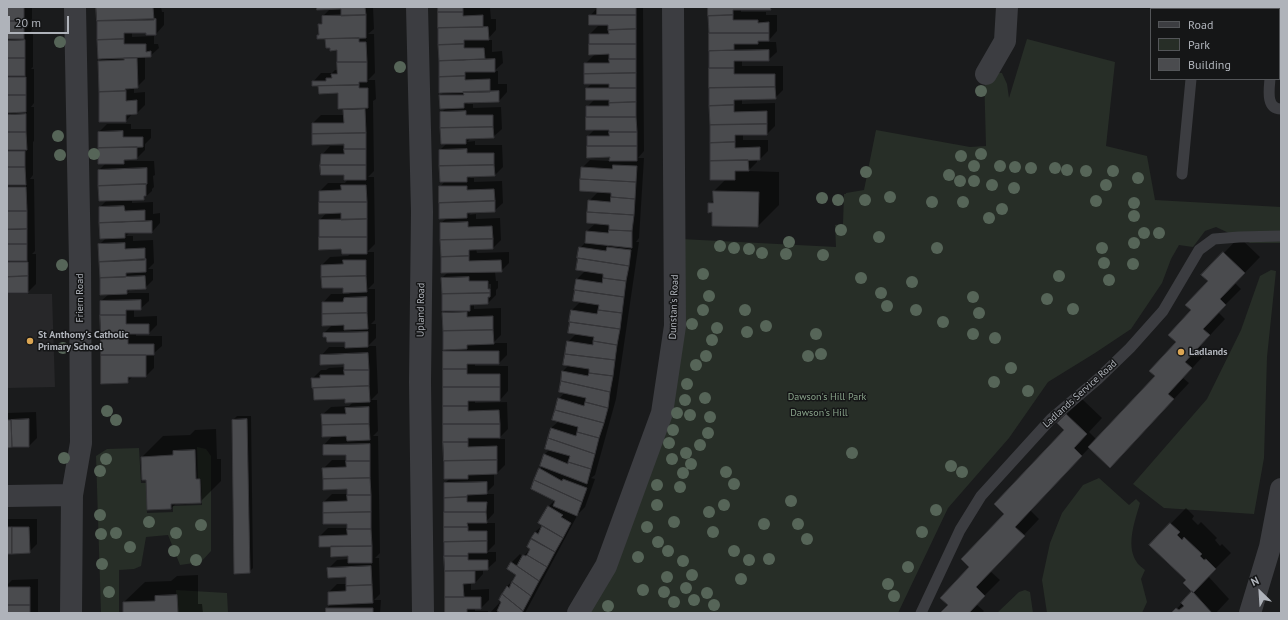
<!DOCTYPE html>
<style>
body{margin:0}
#map{position:relative;width:1288px;height:620px;overflow:hidden;background:#1a1b1c;font-family:"PT Sans",sans-serif}
canvas{display:block}
.frame{position:absolute;inset:0;border:8px solid #afb3ba;pointer-events:none}
.legend{position:absolute;left:1150px;top:8px;width:130px;height:72px;box-sizing:border-box;background:#151617;border:1px solid #535558;margin:0;padding:5px 7px;list-style:none;font-size:12px;color:#afb3ba}
.legend li{display:flex;align-items:center;gap:8px;height:20px}
.legend b{width:20px;border:1px solid #535558}
.north{position:absolute;left:1240px;top:572px;width:40px;height:40px;-webkit-text-stroke:3px #151617;paint-order:stroke;rotate:335deg;font-size:11px;font-weight:700;line-height:16px;text-align:center;color:#afb3ba}
.north::after{content:'';display:block;margin:auto;width:14px;height:18px;background:#afb3ba;clip-path:polygon(50% 0,100% 100%,50% 72%,0 100%)}
.scale{position:absolute;left:8px;top:16px;width:61px;height:18px;box-sizing:border-box;border:2px solid #afb3ba;border-top:0;padding-left:5px;font-size:12px;line-height:14px;white-space:nowrap;color:#afb3ba;-webkit-text-stroke:3px #151617;paint-order:stroke}
</style>
<div id="map">
<canvas width="1288" height="620"></canvas>
<div class="frame"></div>
<ul class="legend">
<li><b style="height:5px;background:#3c3d41"></b>Road</li>
<li><b style="height:11px;background:#272e27"></b>Park</li>
<li><b style="height:11px;background:#4a4b4e"></b>Building</li>
</ul>
<div class="north">N</div>
<div class="scale">20 m</div>
</div>
<script>
const ctx = document.querySelector('canvas').getContext('2d');
ctx.lineJoin = 'round';
function fillPath(path, color) { ctx.fillStyle = color; ctx.fill(path, 'evenodd'); }
function stroke(path, color, width, dash) { ctx.strokeStyle = color; ctx.lineWidth = width; ctx.lineCap = dash ? 'butt' : 'round'; ctx.setLineDash(dash || []); ctx.stroke(path); }
function drawText(font, color, halo, rows, align = 'center') {
  ctx.font = font + ' "PT Sans",sans-serif'; ctx.lineWidth = 3; ctx.setLineDash([]); ctx.textBaseline = 'middle'; ctx.strokeStyle = halo; ctx.fillStyle = color; for (const [text, x, y, turn = 0] of rows) {
    ctx.save(); ctx.translate(x, y); ctx.rotate((+turn || 0) * Math.PI / 180); ctx.textAlign = isNaN(turn) ? turn : align; if (halo) ctx.strokeText(text, 0, 0); ctx.fillText(text, 0, 0); ctx.restore();
  }
}
const built = new Path2D(`
 M7 294H52L55 387 7 388Z`);
const green = new Path2D(`
 M1027 39 1115 62 1106 146 1147 156 1155 200 1281 207V243H1250L1216 227 1205 231 1193 247 1179 245 1171 259 1162 283 1131 329 1095 353 1048 382 1009 438 948 508 898 613H574L600 564 655 415 681 239 836 247 835 225 843 224 844 194H846V193L864 190 876 130 970 147 986 146 984 73H1002L1007 84 1009 98Z
 M1271 270 1276 271 1267 357 1264 458 1254 514 1164 508 1133 484 1207 399 1241 330 1260 276Z
 M197 447 206 449 211 456V551L201 562 180 565 168 535 146 537 141 566 134 569 119 570V613H101L96 456 107 449 139 448 141 483H146L147 513 173 512V506L202 505 201 479H198Z
 M1099 478 1129 505 1136 499 1140 503C1135 521 1126 544 1136 561 1138 565 1142 567 1145 570L1141 579 1147 602 1142 613H1047L1042 580 1050 543 1062 513 1083 485Z
 M176 590 227 593 228 613H177Z
 M1025 590 1030 592 1033 613H997L1019 592Z`);
const shadow = new Path2D(`
 M7 7H32V30L29 33 33 32V67L31 69H34V103L31 107H34V141L33 142V175L30 179H34L35 251 32 254H36V284L28 292H7Z
 M97 7H161L162 12H164V25L156 34 147 32H132V37L154 36V44H158L159 48 150 56H145V79L137 87H134V93L145 92V105L137 113H133L126 121 99 61 103 57Z
 M318 7H373L374 29 368 34H374L375 73 368 80H375L376 99 373 101 374 171 368 177H374L375 244 367 252H374V283L368 289H375V320L371 324H376V338L368 346H376L378 393 371 400H377L378 431 373 436H378L380 553 375 558H379L380 594 374 600H381L380 613H327V608L331 604 329 592 337 584H347V576L329 568 337 560 349 559V555L320 536 328 528H348V523L324 502 332 494H348V488L324 468 332 460H347V454L324 445 333 435 322 415 331 407 349 406 354 401 346 397 315 399 314 387 312 379 321 370H326L329 368 345 367V363L321 356 329 347H346V341L327 336 324 333 333 324 323 303 331 294H349L351 291 344 287 322 265 330 257 348 256 351 253 342 248 320 220 327 212 320 191 328 183H345L348 179 345 174 322 155 330 146H345V143L313 123 321 115H345L344 110 347 107 339 92 320 93 319 85 313 82 321 73H332L335 70H337L338 49 331 47H327L326 38 318 36 320 34 319 25 323 21V16L330 9Z
 M439 7 490 8 491 19H496V30L487 40H492V52L502 51 503 63 494 71H498V84H507V92L499 101H470L467 104H473V108L501 107 502 129 493 137 471 138 467 142 475 141V145H502L503 167 495 175H472L470 178H474V182L502 181 503 203 494 211 472 212 469 215 476 214V219L500 218 501 240 493 248 476 249 477 253 509 252V263L501 271 495 272 496 281H498V288L496 290V295L488 303 476 304 474 305V309L501 308V335L493 343H507V355L499 363H475V366H508V391L500 400H475V403L507 402 508 429 498 439H505V465L497 473 494 474V485L485 494H494V513L485 523H495V544L487 552H496V561L487 569H483V574L475 583H471V590L489 589V600L481 608H475V611H488V613H446L445 483 450 478 444 352 447 349 443 313 446 310 442 278 448 272 441 223 447 218 440 187 445 181 440 150 447 143 441 113 446 108 440 95 444 92H440ZM489 284H491V296L489 298Z
 M598 7H643L644 151 638 158H644L639 238 636 242H639L616 399 595 475 591 478 595 479 585 507 578 514 525 613H490L501 601 507 586 515 579 517 575 512 562 520 554 523 557 531 548 528 546 535 532 543 525 540 523 549 506 555 500 540 469 543 466 545 454 550 449 551 428 559 421V399L565 392 563 371 569 365 568 342 576 334 572 310 581 301 577 279 586 270 580 248 587 241V231L596 223 589 201 599 191 582 168 590 160 610 161 611 156 588 136 595 129 587 107 595 99 587 88 592 83 585 64 595 54 590 34 598 26H609V24L590 16Z
 M709 7H772L770 9H741V12H766V15H777V31L769 40H760L758 42H776L777 52 768 60H742V66H783V90L775 98 742 99V104L775 103V126L767 134H743V140H768V151L760 159H757V162L748 171 779 172V205L758 226 713 211 709 204 714 200V191L726 179H711Z
 M107 124H131V129H151V138L145 144V150L137 158 127 159 125 161H154L155 175 153 176 154 187 152 189V191L143 199 132 200V203L153 202V214L160 213V223L152 232H130L126 236H133V241L153 240 154 263 148 269H153V280L145 288 131 289 127 293H149V301L140 309H134V317L157 316V325L149 333H136V336H162V346L154 353V368L146 376H133L127 382 102 339 107 333 101 301 109 294 99 245 106 238H101L100 207 107 200 99 170 106 163 99 132Z
 M1239 237 1260 257 1235 283 1241 289 1218 312 1225 319 1200 346 1207 352 1183 378 1189 383 1125 451 1090 447 1030 510 1039 519 990 571 1000 580 976 604 984 611 982 613H942L949 605 970 567 1005 514 1065 430 1058 423 1082 399 1102 418 1089 432 1097 440 1156 376 1178 342 1193 310 1224 253Z
 M36 412 37 438 29 446H7V413Z
 M237 416H251L253 568 249 572 233 420Z
 M216 429 217 459H221V481L200 502 177 503 171 508 148 509 147 479 142 457 163 436 190 435 195 430Z
 M1186 508 1194 516 1192 519 1198 525 1201 522 1217 538 1215 540 1220 546 1222 544 1231 553 1208 576 1229 599 1216 613H1173L1193 591 1187 580 1150 545Z
 M7 519H37V544L29 552 7 553Z
 M198 575V604H202L203 613H124V602L145 582 171 581 177 576Z
 M38 579V613H7V585L12 580Z`);
const building = new Path2D(`
 M7 7H24V21H7Z
 M96 7H153L154 20 97 21Z
 M317 7H365L366 15 341 16V9L317 10Z
 M438 7H463V12H438Z
 M597 7H636V15H597Z
 M708 7H770L771 10H733V15L708 16Z
 M438 12H463V16L483 15V27L438 28Z
 M366 15V38L317 39V35H319L318 24H322V16Z
 M589 15H636V29L608 30V25H589Z
 M733 15V20H758V23L769 22V33H709L708 16Z
 M156 19V35H146V33H124V39L97 40V21Z
 M7 21H24V39H7Z
 M488 27 489 40H464V44L438 45V28Z
 M636 29V44H589V34H609L608 30Z
 M709 33H769V41H758V44H734V50L709 51Z
 M359 38V42H366L367 62H337V50L330 51V48H326L325 39Z
 M124 39V44H146V52L151 51V57L98 59 97 40Z
 M25 40V58H7V41Z
 M464 44V48H484L485 59 439 61 438 45Z
 M589 44H636V59H609V54L589 55Z
 M769 50V61H734V68H709V51Z
 M7 58H25V76H7Z
 M124 58H137L138 88 125 89 126 91 99 92 98 61 124 60Z
 M495 59V72H465V76L439 77V61Z
 M609 59H636V73L584 74V63H609Z
 M337 62H367V82H359V85L312 86V81H326V78H332L331 74H337Z
 M709 68H734V74H775V87L709 88Z
 M636 73V88H609V84H584V74Z
 M465 76V80L490 79V92L439 93V77Z
 M7 77H26V95H7Z
 M359 85V88H368V108L338 109V93L319 94 318 86Z
 M775 87 776 99 734 100V105L709 106V88Z
 M586 88H636V102L609 103V100H586Z
 M126 91V101L137 100V114L126 115V122H99V92Z
 M499 91V102L464 103V108L440 109 439 95H464L463 92Z
 M7 95H26V112L7 113Z
 M636 102V117H586V106H609V103Z
 M734 105V112L767 111V124L710 125 709 106Z
 M365 109 366 133 312 134V123H344L343 110Z
 M466 111V115H493V127L440 128V112Z
 M26 114V132H7V115Z
 M586 117H636L637 132H609V130H586Z
 M767 124V135H735V142L710 143V125Z
 M493 127 494 138 466 139V144H441L440 128Z
 M123 131V137H143V147L98 148V132Z
 M7 132H26L27 150H7Z
 M609 132H637V146H587V136H609Z
 M366 133V149H344V144L312 145V134Z
 M735 142V148L760 147V160L710 161V143Z
 M587 146H637V161H609L610 157 587 158Z
 M137 147V159L124 160V164H98V148Z
 M344 149H366V165H320L321 154H344Z
 M467 149V153H494V165L439 166V150Z
 M7 151H25V167H7Z
 M748 160 749 171H735V180H710V161Z
 M320 165H366V180H344V175H321Z
 M494 165 495 176 467 177V182H440L439 166Z
 M613 165 637 166 636 182 580 179 581 167 612 169Z
 M7 167H25L26 185H7Z
 M147 168V184L98 186V170Z
 M580 179 636 182 635 199 611 197V193L580 191Z
 M146 184V196H144V200L99 201 98 186Z
 M341 185H366L367 202H319V191L341 190Z
 M439 186H467V190L494 189 495 201 439 203Z
 M7 187H26L27 211H7Z
 M713 191 759 192 758 227 712 226V212L708 213V203H713Z
 M611 197 635 199 634 215 587 212 588 200 610 202Z
 M495 201V212L467 213V218L439 219V203Z
 M319 202H367V219L341 220V213L319 214Z
 M124 206 125 211 145 210V221L99 223V207Z
 M7 211H27V229H7Z
 M587 212 634 215 632 231 609 230V225L587 223Z
 M367 219V237H319V220Z
 M152 221V233H125V238L100 239 99 223Z
 M468 222V227L492 226 493 239 440 240V223Z
 M27 229V244H7V230Z
 M609 230 632 231V248L585 243 586 231 608 233Z
 M319 237H367V254H342L341 249 319 250Z
 M493 239V249L469 250V256L441 257 440 240Z
 M125 243V249L145 248V260L99 262 98 244Z
 M7 244H27V261H7Z
 M579 247 606 251 607 247 631 250 629 266 577 258Z
 M1223 252 1245 273 1220 299 1226 305 1203 329 1210 335 1185 362 1192 368 1168 394 1174 399 1110 468 1088 447 1155 376 1149 371 1176 342 1168 335 1191 310 1185 305 1208 281 1201 275Z
 M469 256V261L501 260 502 272 441 273V257Z
 M578 258 629 266 626 281 603 278V274L576 270Z
 M146 259V272L126 273V277L100 278 99 262Z
 M343 260H366V276L321 277V265L343 264Z
 M7 262H28V276L7 277Z
 M28 276V293H7V277Z
 M145 276 146 289 127 290V294L100 295V278Z
 M366 276 367 292 343 293V288H322L321 277Z
 M469 277V281H488V289H490V293L442 294 441 278Z
 M603 278 626 281 624 297 574 290 576 279 602 283Z
 M575 290 624 297 622 313 598 310 599 305 573 301Z
 M490 293V297H488V304L470 305V311H442V294Z
 M367 297V313L322 314V302H343L344 298Z
 M141 300V310H126V315H100V301Z
 M571 310 597 314 598 310 622 313 620 329 569 322Z
 M467 312V317L493 316V330L443 331 442 313Z
 M367 313 368 329 344 330V325L322 326V314Z
 M100 315H126V324H149V334H101Z
 M570 322 620 329 617 345 593 341 594 337 568 333Z
 M493 330 494 344 467 345V349L443 350V331Z
 M368 332V347L345 348V342H327L326 337H323V333Z
 M101 338H128V344H154V355H101Z
 M567 341 593 345V341L617 345 615 360 565 354Z
 M443 351H499V364H467V369H443Z
 M368 353 369 370H344V364L320 365V355Z
 M565 354 615 360 613 376 589 373V369L563 365Z
 M101 355H146V377H128V383L101 384Z
 M443 369H467V374H500V387H443Z
 M344 370H369V386L312 388 311 378H320V375H344Z
 M562 371 588 376 589 373 613 376 610 392 561 381Z
 M561 381 610 392 608 408 585 402 586 398 559 392Z
 M369 386 370 402 345 403V399L314 400 313 388Z
 M443 387H500V401H468V406H443Z
 M558 398 584 406 585 402 608 408 604 423 555 410Z
 M443 406H468V411L499 410 500 424H443Z
 M369 407V424L322 425 321 414H346L345 408Z
 M555 410 604 423 599 438 577 432 578 427 552 420Z
 M1066 414 1087 434 1074 448 1082 456 1015 527 1025 536 976 587 985 596 969 613H940L948 605 940 598 969 567 961 559 1004 514 994 504 1064 430 1057 423Z
 M29 419V447H12L11 420Z
 M247 419 250 573 234 574 232 420Z
 M7 420H11L12 447 7 448Z
 M369 424 370 440 347 441 346 436 322 437V425Z
 M443 424H500V438H468V442H443Z
 M551 428 576 436 577 432 599 438 595 454 548 438Z
 M548 438 595 454 591 469 568 462 570 456 545 449Z
 M443 442H468V447L497 446V460L444 461Z
 M370 444V461H346V455H323V445Z
 M195 450 196 479H200L201 503 171 504V509L147 510 146 480H142L141 457 173 455V451Z
 M544 454 568 464V462L591 469 587 484 540 466Z
 M497 460V474L468 475V479H444V461Z
 M346 461H370V478L323 479 322 468 346 467Z
 M539 468 562 481 563 479 587 488 582 502 534 480Z
 M370 478 371 495H347V489L323 490V479Z
 M534 480 582 502 577 516 553 506 555 501 531 489Z
 M487 482V494L467 495V497L444 498V483Z
 M347 495H371V512L323 513V502L347 501Z
 M467 497V502H487L486 512H444V498Z
 M548 506 563 515 561 517 571 523 563 538 538 523Z
 M371 512V529H347V524H323V513Z
 M444 512H486L487 523H467L468 527H444Z
 M1170 523 1180 532 1177 535 1182 540 1184 537 1202 554 1200 556 1204 560 1206 559 1216 569 1193 593 1183 583 1186 580 1149 545Z
 M542 526 563 538 555 552 531 538 535 532 538 534Z
 M7 527H12V554H7Z
 M12 527H29L30 553 12 554Z
 M444 527H468V531H487V541L444 542Z
 M347 529H371L372 546 319 547V536L347 535Z
 M531 539 555 552 547 567 527 555 530 549 527 547Z
 M487 541V553H468V556H444V542Z
 M331 546H372V563H348V556L331 557Z
 M523 555 526 556 527 555 547 567 539 581 517 566Z
 M444 556H468V560H488V570L445 571Z
 M511 562 539 581 531 596 512 582 516 575 507 569Z
 M371 566 372 585 346 586V577L328 578 327 568Z
 M445 571H475V583L463 584 464 597H445Z
 M512 582 531 596 523 611 502 594 507 586 509 588Z
 M372 585 373 603 328 605V592L346 591V586Z
 M7 587H30V605H7Z
 M1192 591 1212 613H1171L1176 608 1179 610 1184 606 1181 603Z
 M502 594 523 611 522 613H500L497 611 501 602 499 600Z
 M177 595 178 613H123V602L155 601V596Z
 M445 597H481V609H467V613H445Z
 M7 605H30V613H7Z
 M326 608H373V613H326Z`);
const service = new Path2D(`
 M1270 79C1269 90 1266 109 1281 109
 M1182 174 1191 79
 M921 613 960 530 981 496 1051 419 1098 379 1130 348 1163 311 1199 250 1214 239 1239 237 1281 236`);
const minor = new Path2D(`
 M417 7 422 212 420 382 423 613
 M986 74 1005 41 1007 7
 M7 496 72 495
 M71 613 72 495 81 443 80 264 75 7
 M578 613 606 566 662 413 675 326 673 7
 M1250 613 1270 547 1281 489`);
const trees = [
 [60,42],
 [400,67],
 [981,91],
 [58,136],
 [94,154],
 [981,154],
 [60,155],
 [961,156],
 [974,166],
 [1000,166],
 [1015,167],
 [1031,168],
 [1055,168],
 [1067,170],
 [1086,171],
 [1113,171],
 [866,172],
 [949,175],
 [1138,178],
 [960,181],
 [974,181],
 [992,185],
 [1106,185],
 [1014,188],
 [890,197],
 [822,198],
 [838,200],
 [865,200],
 [1096,201],
 [932,202],
 [963,202],
 [1134,203],
 [1002,209],
 [1134,216],
 [989,218],
 [841,230],
 [1144,233],
 [1159,233],
 [879,237],
 [789,242],
 [1134,243],
 [720,246],
 [734,248],
 [937,248],
 [1102,248],
 [749,249],
 [762,253],
 [786,254],
 [823,255],
 [1104,263],
 [1133,264],
 [62,265],
 [703,274],
 [1059,276],
 [861,278],
 [1109,280],
 [912,282],
 [881,293],
 [709,296],
 [973,297],
 [1047,299],
 [887,306],
 [1073,309],
 [703,310],
 [745,310],
 [916,310],
 [979,313],
 [943,322],
 [692,324],
 [766,326],
 [717,328],
 [747,332],
 [816,334],
 [973,334],
 [995,338],
 [712,340],
 [63,348],
 [821,354],
 [706,356],
 [808,356],
 [696,365],
 [1011,368],
 [994,382],
 [687,384],
 [1028,391],
 [705,398],
 [685,400],
 [107,411],
 [677,413],
 [690,415],
 [710,417],
 [116,420],
 [673,430],
 [708,433],
 [669,443],
 [700,445],
 [686,453],
 [852,453],
 [64,458],
 [106,459],
 [672,459],
 [691,464],
 [951,466],
 [100,471],
 [726,472],
 [962,472],
 [683,473],
 [734,484],
 [657,485],
 [680,487],
 [791,501],
 [657,505],
 [724,505],
 [936,510],
 [709,512],
 [100,515],
 [149,522],
 [674,522],
 [764,524],
 [798,524],
 [201,525],
 [647,527],
 [713,532],
 [922,532],
 [116,533],
 [176,533],
 [101,534],
 [807,539],
 [658,542],
 [130,547],
 [174,551],
 [668,551],
 [734,551],
 [638,557],
 [769,559],
 [196,560],
 [749,560],
 [683,561],
 [102,564],
 [908,567],
 [692,575],
 [667,577],
 [741,579],
 [888,584],
 [686,588],
 [643,590],
 [109,592],
 [664,592],
 [707,593],
 [894,596],
 [694,600],
 [674,602],
 [714,605],
 [608,606]
];
const markers = [
 [30,341,4,"#dca653"],
 [1181,352,4,"#dca653"]
];
const streetNames = [
 ["Friern Road",80,298,-90],
 ["Dunstan's Road",674,307,-88],
 ["Upland Road",421,310,-89],
 ["Ladlands Service Road",1080,394,-42]
];
const poiNames = [
 ["St Anthony's Catholic",38,335],
 ["Primary School",38,347],
 ["Ladlands",1189,352]
];
const parkNames = [
 ["Dawson's Hill Park",827,397],
 ["Dawson's Hill",819,413]
];
fillPath(built, '#272729');
fillPath(green, '#272e27');
fillPath(shadow, '#0007');
fillPath(building, '#4a4b4e');
stroke(building, '#353538', 1);
stroke(service, '#3c3d41', 11);
stroke(minor, '#3c3d41', 22);
ctx.fillStyle = '#566558';
for (const [x, y] of trees) { ctx.beginPath(); ctx.arc(x, y, 6, 0, 2 * Math.PI); ctx.fill(); }
for (const [x, y, r, color] of markers) { const dot = new Path2D(); dot.arc(x, y, r, 0, 2 * Math.PI); ctx.fillStyle = color; ctx.fill(dot); stroke(dot, '#151617', 1.5); }
drawText('10px', '#afb3ba', '#151617', streetNames);
drawText('bold 10px', '#afb3ba', '#151617', poiNames, 'left');
drawText('10px', '#88a289', '#151617', parkNames);
</script>
